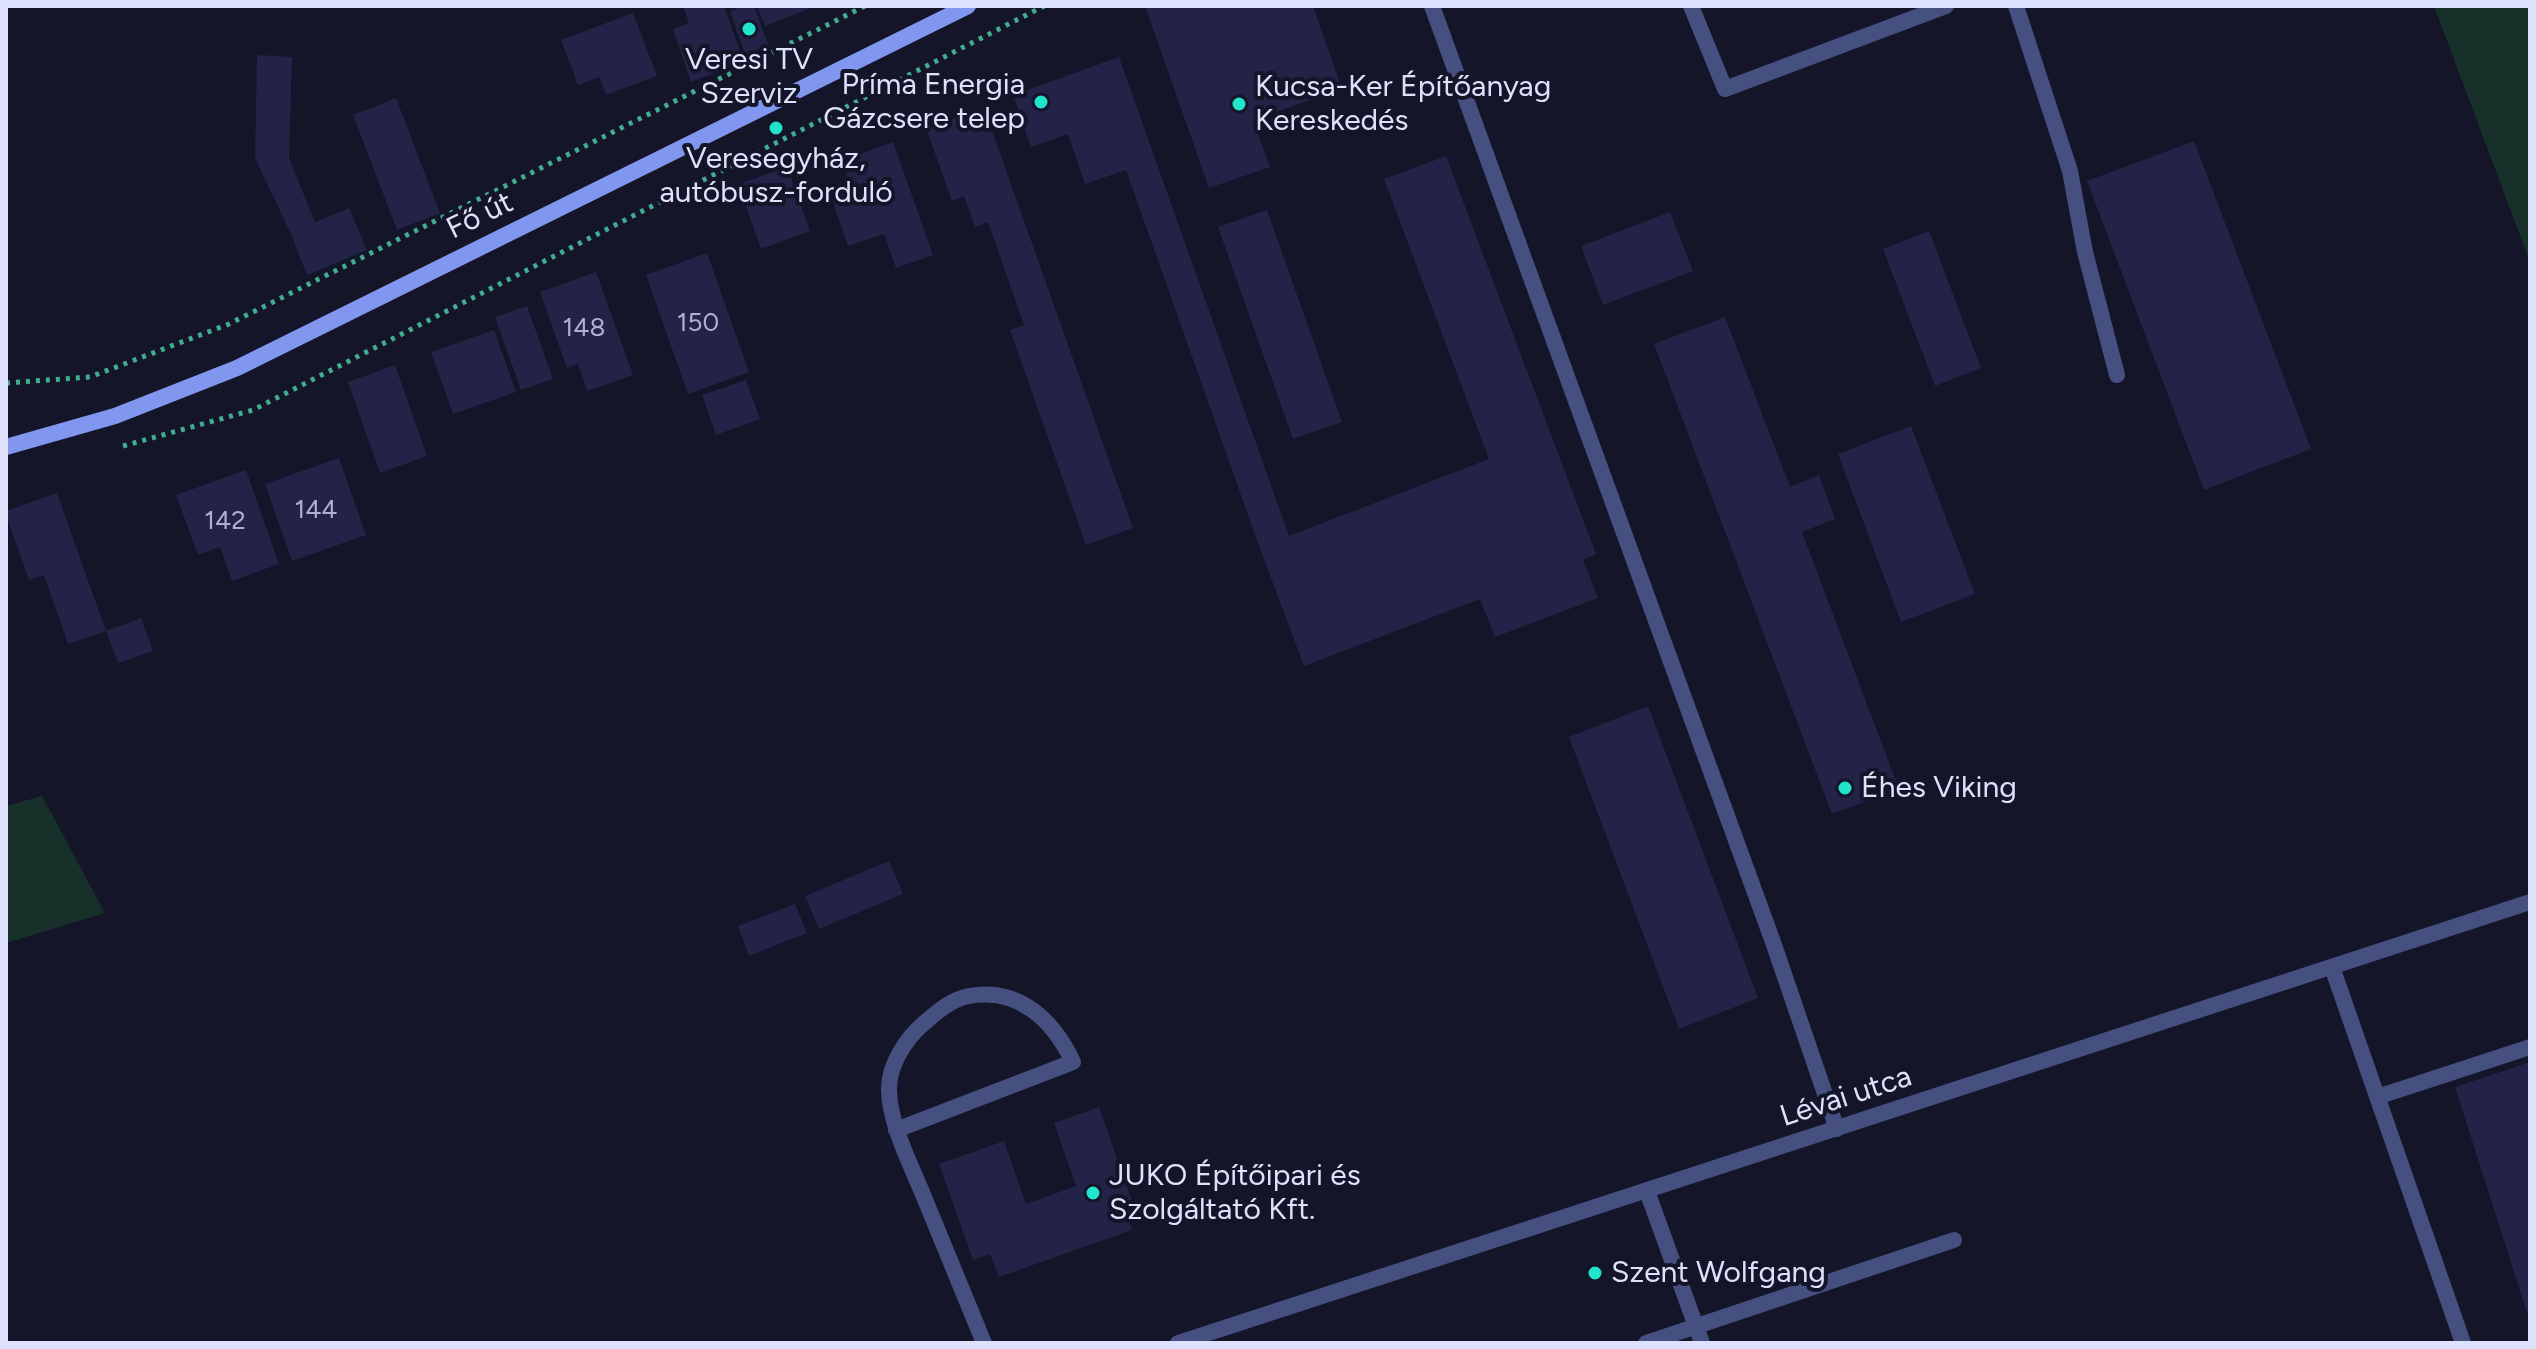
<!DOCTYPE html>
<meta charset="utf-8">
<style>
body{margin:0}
#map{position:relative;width:2536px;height:1349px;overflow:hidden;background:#141528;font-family:Figtree,sans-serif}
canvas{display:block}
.frame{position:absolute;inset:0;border:8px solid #dee1fb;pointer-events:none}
</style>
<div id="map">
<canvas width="2536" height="1349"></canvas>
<div class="frame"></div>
</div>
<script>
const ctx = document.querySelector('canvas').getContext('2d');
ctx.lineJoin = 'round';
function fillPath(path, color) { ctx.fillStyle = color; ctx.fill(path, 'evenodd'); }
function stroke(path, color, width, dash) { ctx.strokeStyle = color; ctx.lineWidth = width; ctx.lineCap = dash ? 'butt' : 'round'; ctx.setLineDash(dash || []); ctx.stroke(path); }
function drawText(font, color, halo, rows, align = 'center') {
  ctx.font = font + ' Figtree,sans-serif'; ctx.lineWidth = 8; ctx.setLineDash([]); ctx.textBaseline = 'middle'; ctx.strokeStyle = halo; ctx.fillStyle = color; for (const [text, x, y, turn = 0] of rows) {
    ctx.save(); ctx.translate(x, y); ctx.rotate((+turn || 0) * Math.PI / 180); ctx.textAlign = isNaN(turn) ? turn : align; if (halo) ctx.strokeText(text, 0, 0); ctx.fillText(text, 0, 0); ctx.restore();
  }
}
const green = new Path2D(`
 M2434 6H2530V262Z
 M42 796 105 913 6 943V806Z`);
const building = new Path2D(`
 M683 6H724L744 62 691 82 673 29 689 23Z
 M745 6H754L769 46 745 54 730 11Z
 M757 6H816L765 26Z
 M1145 6H1313L1342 89 1253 120 1270 167 1209 188Z
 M633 13 657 76 606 95 599 77 578 85 561 40Z
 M257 55 292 57 289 158 315 222 349 208 367 250 307 275 290 232 255 158Z
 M1119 57 1289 536 1489 459 1384 179 1446 156 1596 554 1583 560 1598 598 1495 637 1480 599 1304 666 1259 546 1126 170 1085 184 1068 134 1031 147 1013 95Z
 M396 98 440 213 397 230 353 115Z
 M984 108 1133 528 1086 545 1010 330 1024 325 988 222 975 227 964 196 952 201 926 128Z
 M2194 141 2311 449 2204 490 2087 181Z
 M893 142 933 255 896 268 884 234 848 246 829 191 850 184 841 161Z
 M787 167 810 231 761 249 738 184Z
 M1267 210 1342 422 1293 439 1218 227Z
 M1670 212 1693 271 1603 305 1581 246Z
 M1929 231 1981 368 1935 386 1883 249Z
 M707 253 749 372 688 394 646 275Z
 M596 272 633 375 587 391 578 364 567 368 540 292Z
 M527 306 553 379 521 390 495 317Z
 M1725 317 1790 487 1819 475 1835 519 1802 532 1899 789 1832 814 1654 344Z
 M494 330 516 392 453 414 431 352Z
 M395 365 427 456 380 473 348 382Z
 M746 380 760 419 716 435 702 395Z
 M1911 426 1975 594 1901 622 1838 454Z
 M339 458 366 535 292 561 265 484Z
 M246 470 279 564 232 581 220 547 198 555 176 495Z
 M57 493 106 631 68 644 44 575 29 580 6 515V511Z
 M141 618 153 651 118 663 106 631Z
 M1648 706 1758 998 1679 1029 1569 737Z
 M889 861 903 894 819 929 805 896Z
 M795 904 807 933 749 956 738 926Z
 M2530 1062V1319H2529L2455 1087Z
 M1099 1107 1132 1201 1124 1204 1132 1230 999 1277 990 1254 973 1260 939 1164 1004 1141 1026 1204 1076 1186 1054 1123Z`);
const path = new Path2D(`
 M6 383 90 377 229 324 865 6
 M123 446 253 410 1044 6`);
const service = new Path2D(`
 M1691 6 1725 89 1946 6
 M2016 6 2070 171 2085 252 2117 375
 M2332 967 2463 1343
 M2377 1097 2530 1047
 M896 1130 1073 1062C1053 1020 1019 987 969 996 951 999 936 1013 923 1024 906 1039 890 1063 889 1087 888 1121 911 1165 924 1197 944 1245 964 1294 984 1343
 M1647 1191 1702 1343
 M1646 1343 1954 1240`);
const minor = new Path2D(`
 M1432 6 1773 942 1837 1129`);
const tertiary = new Path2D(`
 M1178 1343 2530 902`);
const secondary = new Path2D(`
 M6 447 115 416 237 368 968 6`);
const markers = [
 [749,29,8,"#22e3cc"],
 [1041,102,8,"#22e3cc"],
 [1239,104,8,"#22e3cc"],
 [776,128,8,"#22e3cc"],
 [1845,788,8,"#22e3cc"],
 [1093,1193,8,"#22e3cc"],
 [1595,1273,8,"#22e3cc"]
];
const numberNames = [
 ["150",698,323],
 ["148",584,328],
 ["144",316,510],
 ["142",225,521]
];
const poiNames = [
 ["Veresi TV",749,60,"center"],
 ["Szerviz",749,94,"center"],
 ["Príma Energia",1025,85,"right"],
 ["Gázcsere telep",1025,119,"right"],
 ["Kucsa-Ker Építőanyag",1255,87],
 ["Kereskedés",1255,121],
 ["Veresegyház,",776,159,"center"],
 ["autóbusz-forduló",776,193,"center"],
 ["Éhes Viking",1861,788],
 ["JUKO Építőipari és",1109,1176],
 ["Szolgáltató Kft.",1109,1210],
 ["Szent Wolfgang",1611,1273]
];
const streetNames = [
 ["Fő út",480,216,-26],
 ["Lévai utca",1846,1097,-18]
];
fillPath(green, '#17312a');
fillPath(building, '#222346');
stroke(path, '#40ad8f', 5, [4, 6]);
stroke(service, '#455081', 16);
stroke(minor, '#455081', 16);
stroke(tertiary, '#455081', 16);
stroke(secondary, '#8197ef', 16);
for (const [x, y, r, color] of markers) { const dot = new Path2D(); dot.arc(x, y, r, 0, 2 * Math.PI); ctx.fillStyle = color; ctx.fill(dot); stroke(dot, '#141528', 3); }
drawText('26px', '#afb2ce', null, numberNames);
drawText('30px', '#dee1fb', '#141528', poiNames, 'left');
drawText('30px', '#dee1fb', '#141528', streetNames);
</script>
